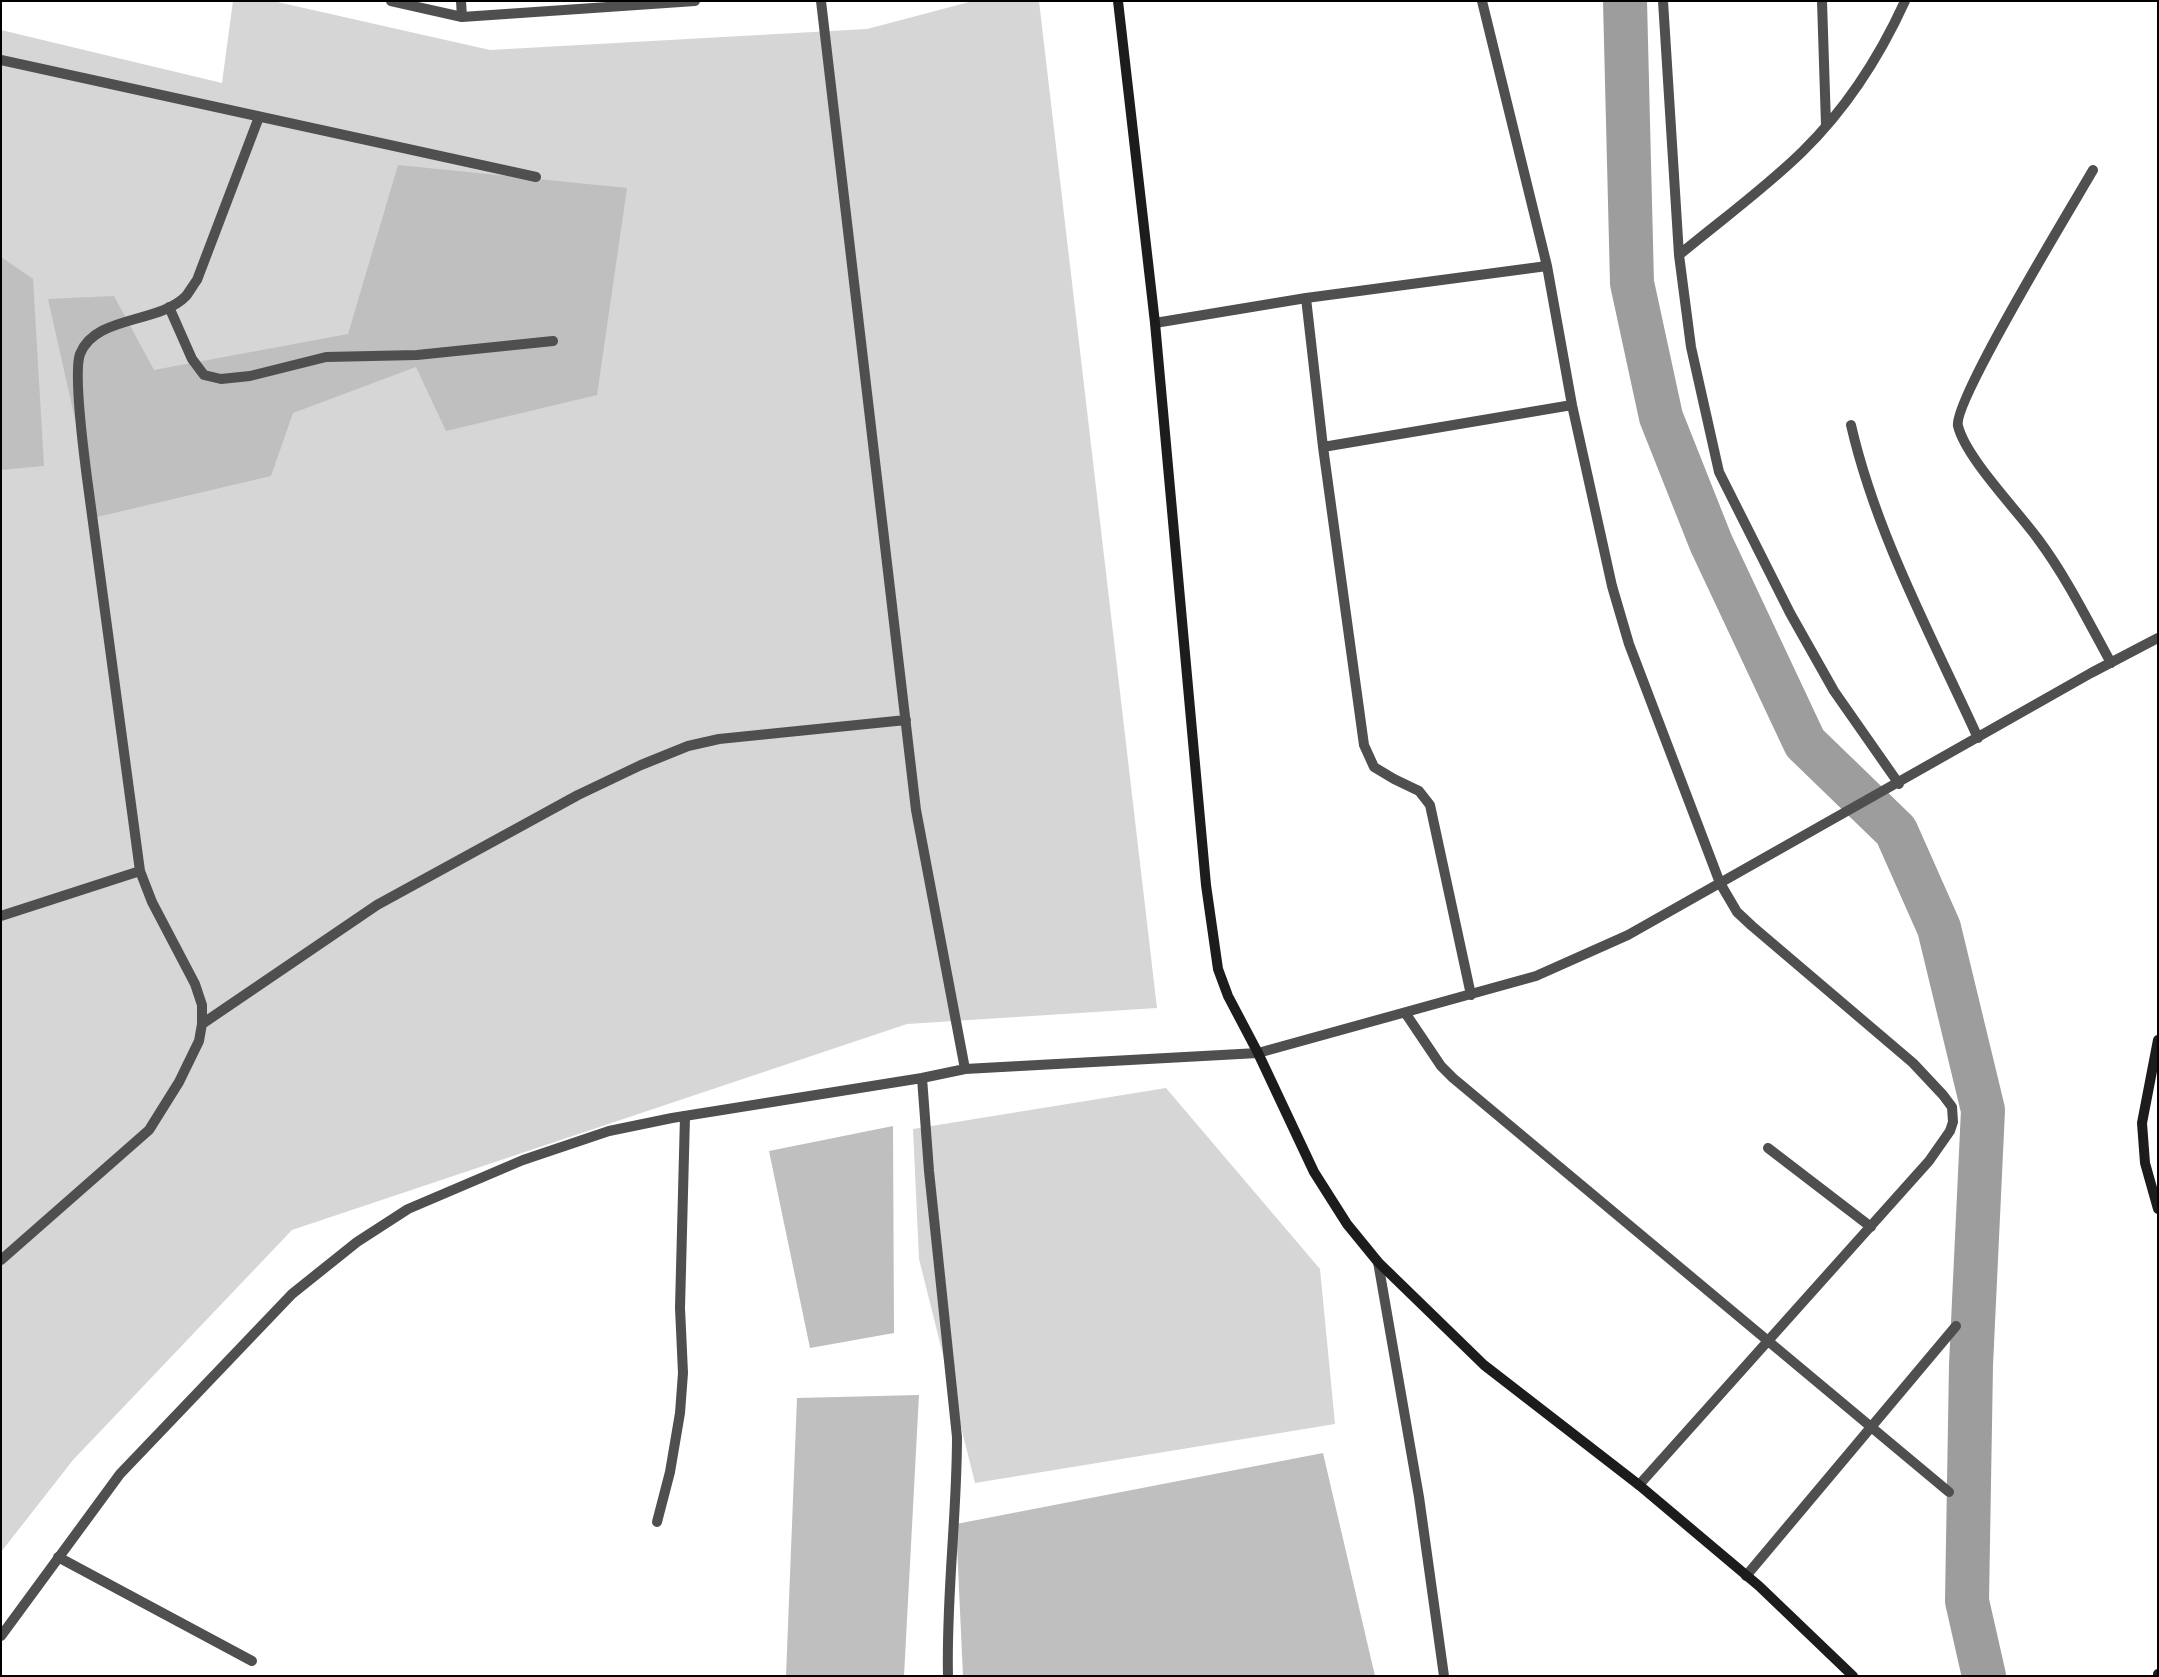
<!DOCTYPE html>
<style>
body{margin:0}
#map{position:relative;width:2159px;height:1677px;overflow:hidden;background:#fff;font-family:"DM Sans",sans-serif}
canvas{display:block}
.frame{position:absolute;inset:0;border:2px solid #000;pointer-events:none}
</style>
<div id="map">
<canvas width="2159" height="1677"></canvas>
<div class="frame"></div>
</div>
<script>
const ctx = document.querySelector('canvas').getContext('2d');
ctx.lineJoin = 'round';
function fillPath(path, color) { ctx.fillStyle = color; ctx.fill(path, 'evenodd'); }
function stroke(path, color, width, dash) { ctx.strokeStyle = color; ctx.lineWidth = width; ctx.lineCap = dash ? 'butt' : 'round'; ctx.setLineDash(dash || []); ctx.stroke(path); }
const green = new Path2D(`
 M233 1H273L490 50 867 29 973 1H1039L1157 1008 907 1024 292 1230 73 1460 1 1552V30L222 83Z
 M1166 1088 1320 1269 1335 1424 975 1483 919 1259 913 1129Z`);
const canal = new Path2D(`
 M1625 1 1632 283 1661 417 1711 543 1805 743 1896 831 1939 928 1983 1110 1971 1365 1967 1601 1984 1676`);
const building = new Path2D(`
 M398 165 627 188 597 395 446 431 416 367 293 413 271 476 97 517 48 299 114 296 154 370 348 334Z
 M1 257 33 279 44 466 1 470Z
 M893 1126 894 1333 810 1348 769 1151Z
 M919 1395 904 1676H786L797 1398Z
 M1323 1453 1375 1676H963L956 1524Z`);
const lane = new Path2D(`
 M657 1522 670 1472 680 1413 683 1373 680 1308 685 1116
 M58 1557 252 1661`);
const street = new Path2D(`
 M391 1 462 17 695 1
 M461 1 462 17
 M821 1 916 810 965 1069
 M1482 1 1547 266 1572 405 1612 586 1629 644 1720 883 1737 912 1752 926 1913 1063 1943 1095 1952 1107 1953 1122 1950 1131 1929 1161 1639 1485
 M1663 1 1679 255 1691 347 1719 472 1790 613 1834 691 1899 784
 M1822 1 1826 125
 M1 60 536 177
 M2093 170C2074 203 1952 403 1958 426 1966 458 2017 510 2038 539 2067 578 2088 621 2111 663
 M1679 255C1720 221 1764 189 1802 152 1845 110 1880 56 1905 1
 M1306 298 1323 447 1364 745 1374 767 1394 779 1419 791 1430 805 1471 995
 M169 307 192 359 204 375 221 379 250 376 326 357 417 355 553 341
 M1155 323 1306 298 1547 266
 M1851 425C1876 534 1932 637 1978 738
 M1323 447 1572 405
 M1 916 140 871
 M1406 1014 1441 1066 1453 1078 1949 1492
 M202 1024 377 905 578 795 641 765 688 746 719 739 906 720
 M922 1078 929 1171 957 1437C957 1517 946 1596 948 1676
 M1768 1148 1871 1227
 M1 1260 149 1130 179 1082 199 1041 202 1024V1005L195 984 152 902 140 871C123 740 104 609 87 478 84 454 73 374 80 354 95 315 159 324 186 296 190 291 193 285 197 280L259 117
 M1378 1262 1419 1497 1444 1676
 M1746 1576 1956 1326
 M1 1636 120 1474 292 1294 357 1242 408 1209 523 1160 609 1131 672 1118 922 1078 965 1069 1258 1053 1536 976 1628 935 2091 673 2158 638`);
const secondary = new Path2D(`
 M1118 1 1155 323 1206 885 1218 969 1228 996 1258 1053 1314 1172 1347 1224 1378 1262 1484 1365 1639 1485 1759 1586 1853 1676
 M2158 1040 2142 1123 2145 1163 2158 1209
 M2158 1676V1674`);
fillPath(green, '#d6d6d6');
stroke(canal, '#9d9d9d', 44);
fillPath(building, '#bfbfbf');
stroke(lane, '#4f4f4f', 10);
stroke(street, '#4f4f4f', 10);
stroke(secondary, '#1c1c1c', 10);
</script>
